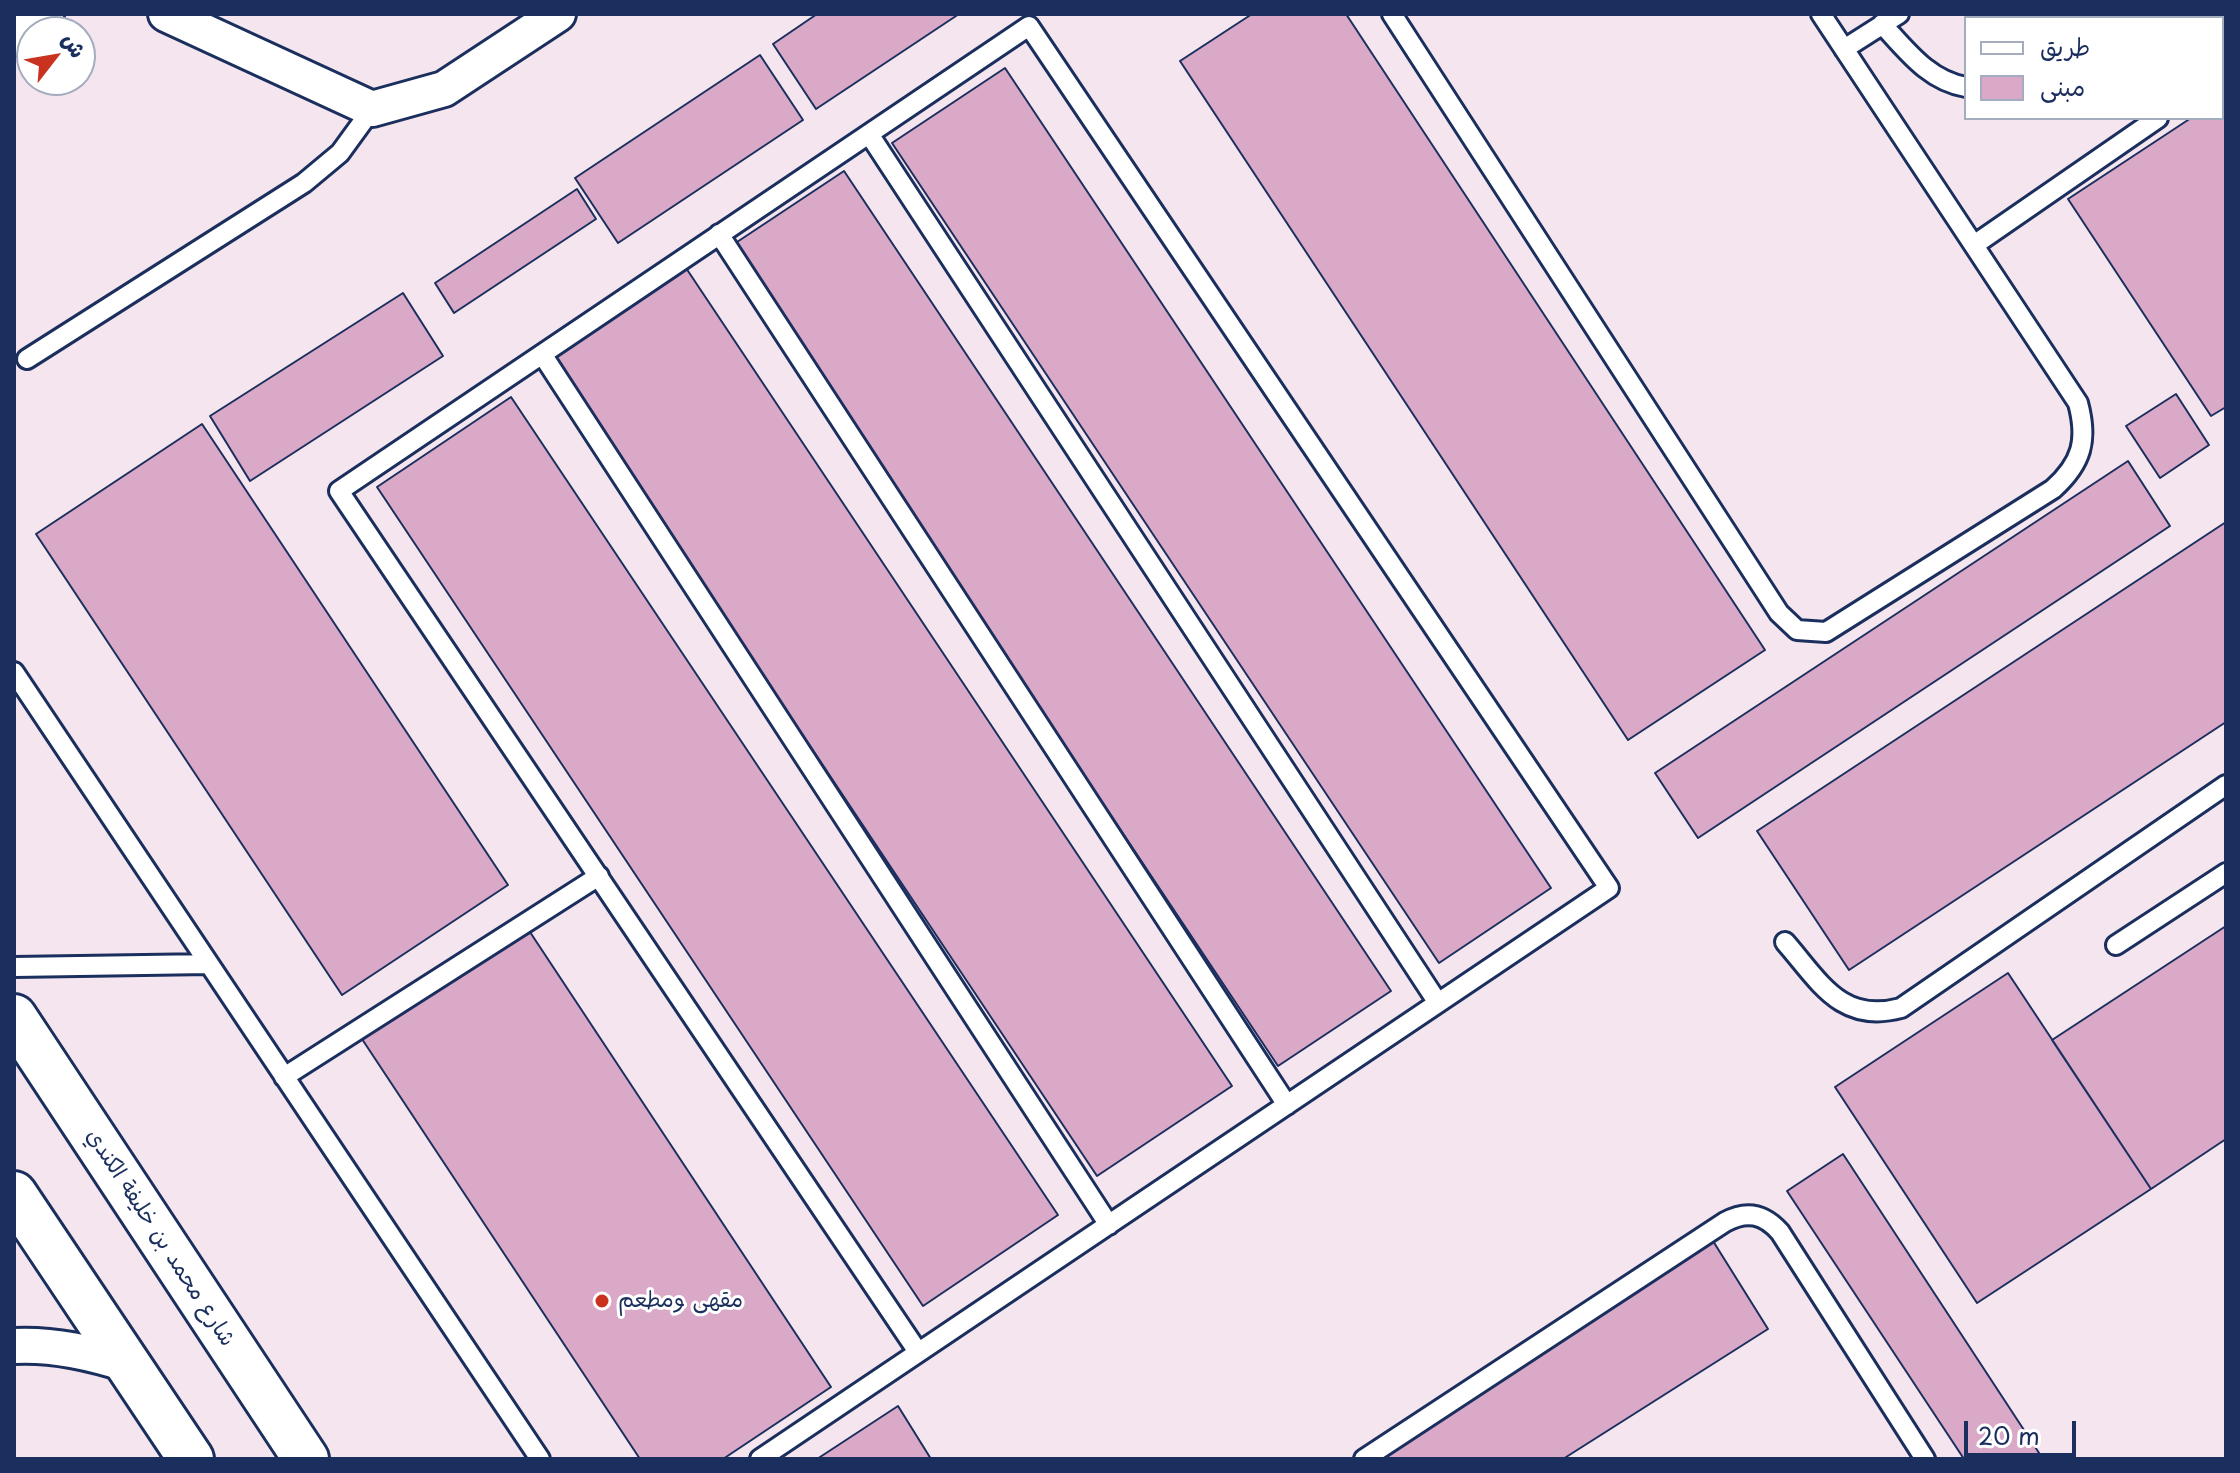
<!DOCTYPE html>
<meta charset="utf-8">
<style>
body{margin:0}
#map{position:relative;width:2240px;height:1473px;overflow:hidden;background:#fff;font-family:"Playpen Sans","Playpen Sans Arabic",sans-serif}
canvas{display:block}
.frame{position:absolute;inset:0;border:16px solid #1b2f5e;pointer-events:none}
.legend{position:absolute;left:1964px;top:16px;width:260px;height:104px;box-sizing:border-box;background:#fff;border:2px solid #a4acbf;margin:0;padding:10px 14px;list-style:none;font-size:24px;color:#1b2f5e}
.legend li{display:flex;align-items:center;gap:16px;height:40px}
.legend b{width:40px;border:2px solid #a4acbf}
.north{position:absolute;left:16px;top:16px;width:80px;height:80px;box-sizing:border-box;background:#fff;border:2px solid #a4acbf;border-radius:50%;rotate:59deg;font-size:22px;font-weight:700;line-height:32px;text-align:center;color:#1b2f5e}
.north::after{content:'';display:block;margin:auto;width:28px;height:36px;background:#c8321e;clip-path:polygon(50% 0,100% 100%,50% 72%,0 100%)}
.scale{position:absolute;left:1964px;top:1421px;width:112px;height:36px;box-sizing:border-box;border:4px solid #1b2f5e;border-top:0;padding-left:10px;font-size:24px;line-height:28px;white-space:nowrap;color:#1b2f5e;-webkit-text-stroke:6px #fff;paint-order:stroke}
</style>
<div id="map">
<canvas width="2240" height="1473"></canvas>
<div class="frame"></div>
<ul class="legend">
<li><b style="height:10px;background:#fff"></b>طريق</li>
<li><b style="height:22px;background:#daa9c8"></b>مبنى</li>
</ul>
<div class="north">ش</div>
<div class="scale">20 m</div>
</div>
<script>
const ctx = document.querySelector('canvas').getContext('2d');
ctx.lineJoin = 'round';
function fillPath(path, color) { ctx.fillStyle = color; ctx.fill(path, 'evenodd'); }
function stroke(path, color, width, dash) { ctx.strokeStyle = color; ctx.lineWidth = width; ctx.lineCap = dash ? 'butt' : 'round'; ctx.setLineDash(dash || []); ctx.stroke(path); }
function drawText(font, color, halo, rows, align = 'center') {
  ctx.font = font + ' "Playpen Sans","Playpen Sans Arabic",sans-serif'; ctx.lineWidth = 6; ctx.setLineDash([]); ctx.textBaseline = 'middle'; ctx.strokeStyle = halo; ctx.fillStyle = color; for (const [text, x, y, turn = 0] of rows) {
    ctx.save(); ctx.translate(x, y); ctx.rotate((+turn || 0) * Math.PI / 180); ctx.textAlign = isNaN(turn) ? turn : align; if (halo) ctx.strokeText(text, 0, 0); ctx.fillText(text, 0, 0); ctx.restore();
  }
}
const built = new Path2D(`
 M14 14H2226V1459H14ZM1966 18H2222V118H1966ZM32 32H80V80H32Z`);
const building = new Path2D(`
 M817 14H959L816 109 773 44Z
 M1252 14H1346L1765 650 1628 740 1180 61Z
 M760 55 803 120 618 243 575 178Z
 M1005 68 1551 888 1439 963 892 143Z
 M2226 95V407L2211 416 2068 199 2191 118H2222V97Z
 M844 171 1391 991 1278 1066 731 246Z
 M577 189 596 219 454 313 435 283Z
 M686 268 1232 1086 1097 1176 551 358Z
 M403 293 443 356 250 481 210 416Z
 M2176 394 2209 445 2160 478 2126 426Z
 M511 397 1058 1215 923 1306 377 487Z
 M202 424 508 885 342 995 36 534Z
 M2128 461 2170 526 1698 838 1655 773Z
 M2226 522V722L1849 970 1757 831Z
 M526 926 831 1387 723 1459H640L360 1036Z
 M2226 926V1139L2151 1189 2052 1040Z
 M2008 973 2151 1189 1977 1303 1835 1087Z
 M1843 1154 2043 1459H1964L1787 1191Z
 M1708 1233 1768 1329 1563 1459H1373Z
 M898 1406 931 1459H817Z`);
const lane = new Path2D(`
 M1392 14 1779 613 1797 630 1826 632 2053 489C2082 463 2088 440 2078 403L1821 14
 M2222 21 2226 32
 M1882 24C1907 51 1929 81 1966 87
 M1844 49 1899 14
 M2222 74 2226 71
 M869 134 1438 1003
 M719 234 1287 1105
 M1974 245 2158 118
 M542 354 1109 1225
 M27 359 304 183 340 153 372 109
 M14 672 540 1459
 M1785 942C1820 982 1841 1024 1901 1008L2226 785
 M2116 945 2226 873
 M14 967 209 964
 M284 1077 599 876
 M760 1459 1609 888 1029 26 339 491 918 1352
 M1364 1459 1725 1222C1747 1210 1764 1214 1780 1232L1925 1459`);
const street = new Path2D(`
 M166 14 372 109 444 89 558 14
 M14 1346C54 1344 92 1353 130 1365`);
const secondary = new Path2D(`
 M14 33 41 14
 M14 1017 306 1459
 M14 1194 191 1459`);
const markers = [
 [602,1301,8,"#c8321e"]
];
const streetNames = [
 ["شارع محمد بن خليفة الكندي",160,1238,57]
];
const poiNames = [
 ["مقهى ومطعم",618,1301]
];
fillPath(built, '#f4e5ee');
fillPath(building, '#daa9c8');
stroke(building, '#1b2f5e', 2);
stroke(lane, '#1b2f5e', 24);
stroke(street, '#1b2f5e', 40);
stroke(secondary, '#1b2f5e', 50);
stroke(lane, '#fff', 18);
stroke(street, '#fff', 34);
stroke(secondary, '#fff', 44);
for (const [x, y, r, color] of markers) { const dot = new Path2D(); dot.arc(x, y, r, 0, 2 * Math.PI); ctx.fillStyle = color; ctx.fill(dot); stroke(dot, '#fff', 3); }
drawText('22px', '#1b2f5e', '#fff', streetNames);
drawText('22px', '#1b2f5e', '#fff', poiNames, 'left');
</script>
